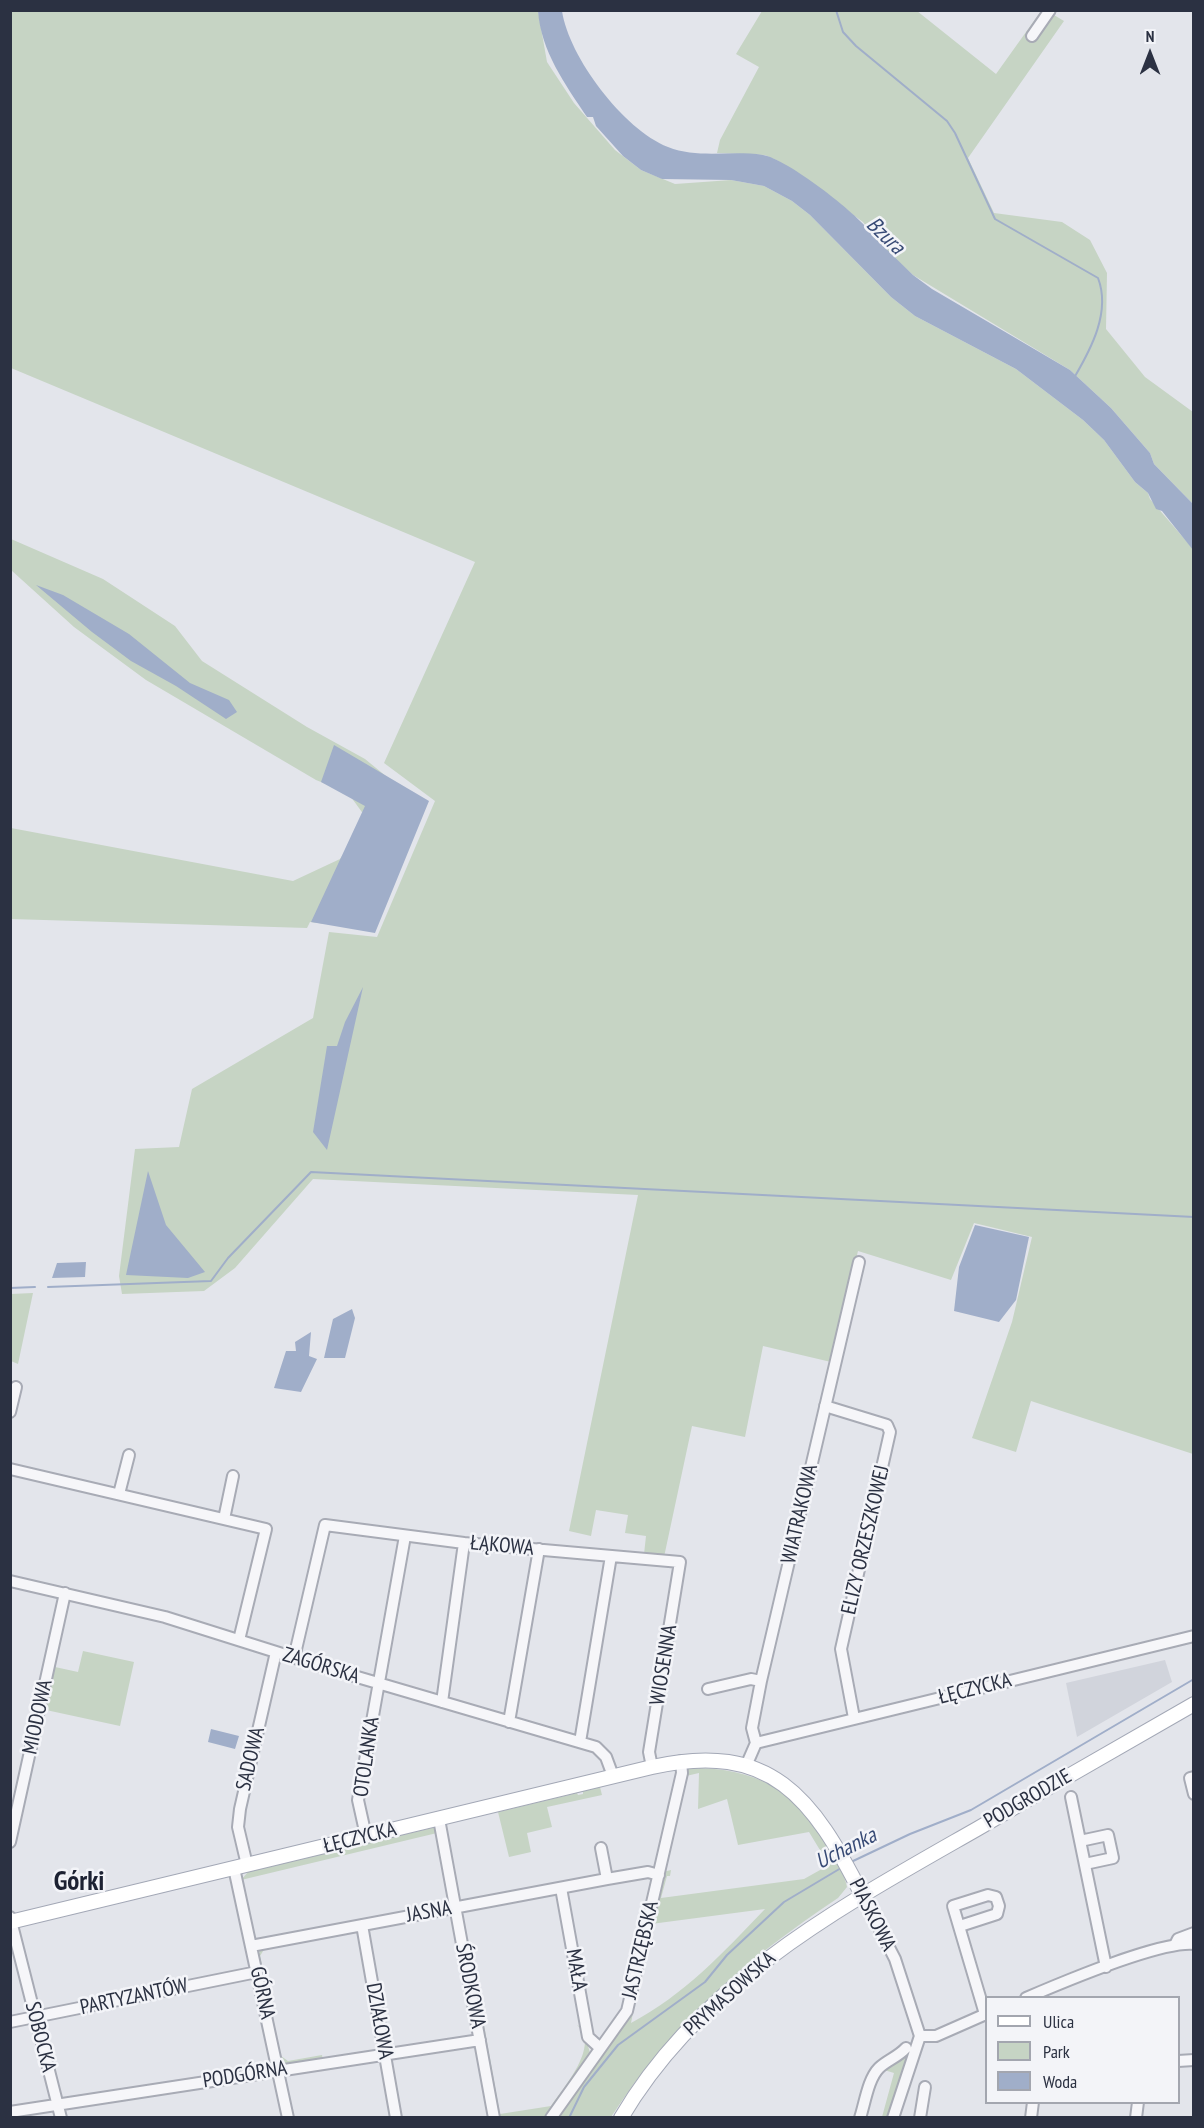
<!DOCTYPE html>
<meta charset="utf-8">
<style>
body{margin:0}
#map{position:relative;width:1204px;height:2128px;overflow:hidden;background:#e3e5eb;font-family:"PT Sans Narrow",sans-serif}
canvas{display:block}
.frame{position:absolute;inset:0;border:12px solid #2b3142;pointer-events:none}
.legend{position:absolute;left:985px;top:1996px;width:195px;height:108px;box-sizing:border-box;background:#f3f4f8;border:2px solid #a3a6af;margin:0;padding:8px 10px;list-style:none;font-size:18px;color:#2b3142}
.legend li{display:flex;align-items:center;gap:12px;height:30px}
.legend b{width:30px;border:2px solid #a3a6af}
.north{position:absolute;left:1120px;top:24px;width:60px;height:60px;-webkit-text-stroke:4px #f3f4f8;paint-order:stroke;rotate:0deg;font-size:16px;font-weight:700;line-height:24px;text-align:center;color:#2b3142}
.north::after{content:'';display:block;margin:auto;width:21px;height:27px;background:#2b3142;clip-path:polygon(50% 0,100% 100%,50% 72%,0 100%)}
</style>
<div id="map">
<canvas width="1204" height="2128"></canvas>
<div class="frame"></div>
<ul class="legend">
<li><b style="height:8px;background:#fff"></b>Ulica</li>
<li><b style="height:16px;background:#c6d4c4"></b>Park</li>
<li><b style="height:16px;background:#a0aec9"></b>Woda</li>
</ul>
<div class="north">N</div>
</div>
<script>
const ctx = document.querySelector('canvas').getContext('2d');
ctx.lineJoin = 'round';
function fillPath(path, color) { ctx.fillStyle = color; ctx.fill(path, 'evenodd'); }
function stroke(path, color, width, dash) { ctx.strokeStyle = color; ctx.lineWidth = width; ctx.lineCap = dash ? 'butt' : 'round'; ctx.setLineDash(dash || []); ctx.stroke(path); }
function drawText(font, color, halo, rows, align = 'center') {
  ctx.font = font + ' "PT Sans Narrow",sans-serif'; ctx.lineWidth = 5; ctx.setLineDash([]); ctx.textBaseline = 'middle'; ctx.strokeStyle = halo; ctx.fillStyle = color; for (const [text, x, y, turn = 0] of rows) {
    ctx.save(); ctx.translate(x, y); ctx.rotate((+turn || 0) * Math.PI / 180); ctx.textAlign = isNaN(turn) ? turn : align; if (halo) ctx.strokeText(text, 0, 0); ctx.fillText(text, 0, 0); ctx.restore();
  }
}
const built = new Path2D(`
 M1165 1660 1172 1682 1077 1737 1066 1683Z`);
const green = new Path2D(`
 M10 11H538L547 62 574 103 615 150 641 170 675 184 731 180 764 186 792 201 810 215 891 297 915 316 1016 369 1083 420 1104 440 1135 482 1148 493 1150 499 1194 550 1193 1454 1031 1401 1016 1452 972 1438 1012 1322 1032 1237 974 1223 951 1280 858 1251 831 1362 763 1346 745 1437 692 1426 664 1557 644 1554 646 1536 625 1533 628 1515 596 1510 591 1536 569 1531 638 1195 313 1179 235 1268 204 1291 122 1294 119 1276 135 1149 179 1147 192 1089 313 1018 329 932 377 937 435 801 384 763 475 562 11 368Z
 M762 11H917L996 74 1041 11H1056L1054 15 1064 21 968 158 994 213 1062 222 1090 240 1107 273 1106 329 1145 377 1193 412V504L1154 464 1150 453 1111 408 1070 370 913 275 881 246 863 222 778 161 765 155 717 153 720 140 759 67 736 54Z
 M11 539 103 579 175 626 202 661 307 727 365 759 414 799 367 929 310 922 307 928 11 919V828L293 881 340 859 367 819 348 793 316 780 146 680 74 627 11 570Z
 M33 1293 18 1364 11 1361V1294Z
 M83 1651 134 1662 120 1726 46 1710 55 1667 78 1672Z
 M688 1768C752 1767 797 1788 828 1846 836 1859 844 1872 847 1887L838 1898C744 1961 674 2021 611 2117L555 2118 629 2014 645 1952 631 2023C684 1995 724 1952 765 1909L651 1924 663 1872 671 1870 670 1876H667L661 1898 804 1879 829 1865 809 1832 738 1845 727 1799 698 1809 699 1773 686 1776Z
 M600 1787 602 1795 547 1807 552 1827 527 1833 531 1852 509 1857 498 1812 577 1793 578 1795 583 1794V1791Z
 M436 1827 437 1833 241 1880 248 1872Z
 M261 1948H265L260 1956 281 2056 288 2061 322 2055 323 2060 287 2065 280 2060 258 1956Z
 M478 1992 500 2114 551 2106C564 2087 601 2045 577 2025L583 2028 590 2053 546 2117H497L476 1993Z
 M910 2052 888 2117H882L894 2073 881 2069Z`);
const water = new Path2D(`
 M538 11H562C569 57 623 129 668 147 698 159 731 150 763 155 787 159 857 213 871 233L877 231V240L913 275 932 289 1070 370 1111 408 1150 453 1154 464 1193 504V550L1162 511 1156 509 1148 493 1135 482 1104 440 1083 420 1016 369 915 316 891 297 810 215 792 201 764 186 731 180 662 179 641 170 623 156 596 126 593 117H587C565 84 541 51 538 11Z
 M36 585 63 595 129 634 190 683 229 700 237 712 226 719 176 686 131 661 92 632Z
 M334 745 429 801 375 933 311 922 365 806 321 782Z
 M363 987 327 1150 313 1132 327 1046H337L345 1022Z
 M148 1171 166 1225 205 1272 188 1278 126 1275Z
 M975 1225 1029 1237 1016 1300 999 1322 954 1311 959 1267Z
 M86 1262 85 1277 52 1278 57 1263Z
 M352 1309 355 1318 345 1358H324L333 1319Z
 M311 1332 309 1356 317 1359 301 1392 274 1388 286 1351H296L295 1342Z
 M211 1729 239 1736 235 1749 208 1742Z`);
const stream = new Path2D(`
 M836 10 843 32 856 46 947 121 955 133 995 219 1098 278C1111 312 1091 349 1074 378
 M48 1287 211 1281 228 1258 311 1172 1194 1217
 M10 1288 35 1287
 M851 1862 910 1834 971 1810 1194 1679
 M569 2118 584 2087 618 2045 705 1982 727 1955 784 1902 841 1868`);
const minor = new Path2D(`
 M1032 36 1050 10
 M825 1406 887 1425 890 1432 841 1649 854 1718
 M10 1412 16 1387
 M10 1469 266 1529 239 1640
 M119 1494 129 1455
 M224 1519 233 1476
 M10 1581 165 1617 330 1669 596 1747 606 1757 613 1776
 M294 1658 325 1525 464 1543 680 1562 649 1752 652 1767
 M708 1689 751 1679 761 1681
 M442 1702 464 1543
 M509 1722 539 1549
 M580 1742 611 1556
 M756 1743 1194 1636
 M746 1766 756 1743 752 1728 761 1681 859 1262
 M1194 1777 1190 1778 1194 1794
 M1071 1797 1106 1967
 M439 1819 494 2118
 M366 1836 358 1800 405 1536
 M1080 1841 1108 1835 1113 1858 1085 1864
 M10 1842 65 1593
 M601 1848 607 1879
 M247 1865 238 1827 240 1809 276 1652
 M234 1868 288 2118
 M561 1888 588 2037 599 2047
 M862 1895 895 1959 920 2036 893 2118
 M10 1917 61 2118
 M362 1925 396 2118
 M960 1926 997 1914 999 1906 996 1897 988 1895 953 1906 985 2014
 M1176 1943 1178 1939 1194 1933
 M251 1946 607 1879 648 1872 659 1875
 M1026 1998C1061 1983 1159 1941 1194 1944
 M10 2022 257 1972
 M920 2036H936L986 2014
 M1178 2061 1194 2060
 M10 2112 480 2040
 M551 2118 627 2011 682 1773 681 1761
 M860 2118C865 2103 868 2079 879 2068 887 2060 898 2057 906 2048
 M920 2118 925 2087
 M1031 2118 1033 2102
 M1136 2118 1138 2102`);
const major = new Path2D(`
 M10 1922 652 1767C771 1740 813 1798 862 1895
 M621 2118C701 1981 844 1905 977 1829 1049 1787 1121 1746 1194 1704`);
const streetNames = [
 ["WIATRAKOWA",800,1514,-77],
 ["ELIZY ORZESZKOWEJ",866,1540,-77],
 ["ŁĄKOWA",502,1546,5],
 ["WIOSENNA",664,1665,-81],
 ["ZAGÓRSKA",321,1666,17],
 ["ŁĘCZYCKA",975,1689,-14],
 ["MIODOWA",38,1717,-78],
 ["OTOLANKA",367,1757,-82],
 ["SADOWA",251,1759,-77],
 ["PODGRODZIE",1028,1799,-30],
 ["ŁĘCZYCKA",360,1838,-14],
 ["JASNA",429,1912,-10],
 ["PIASKOWA",872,1915,63],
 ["JASTRZĘBSKA",641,1950,-77],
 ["MAŁA",576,1970,80],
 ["ŚRODKOWA",470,1986,79],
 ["GÓRNA",262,1993,78],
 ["PRYMASOWSKA",730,1994,-42],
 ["PARTYZANTÓW",134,1997,-12],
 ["DZIAŁOWA",379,2021,80],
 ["SOBOCKA",40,2037,76],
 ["PODGÓRNA",245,2075,-9]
];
const waterNames = [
 ["Bzura",885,236,44],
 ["Uchanka",846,1849,-27]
];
const districtNames = [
 ["Górki",79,1882]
];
fillPath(built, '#d1d4dc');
fillPath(green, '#c6d4c4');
fillPath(water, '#a0aec9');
stroke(stream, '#a0aec9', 2);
stroke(minor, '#a8abb5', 14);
stroke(major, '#a3a8b6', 16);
stroke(minor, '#f6f6f9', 10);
stroke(major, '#fff', 14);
drawText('21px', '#2b3142', '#f3f4f8', streetNames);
drawText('italic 22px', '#374a75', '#f3f4f8', waterNames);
drawText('bold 27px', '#1d2233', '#f3f4f8', districtNames);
</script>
